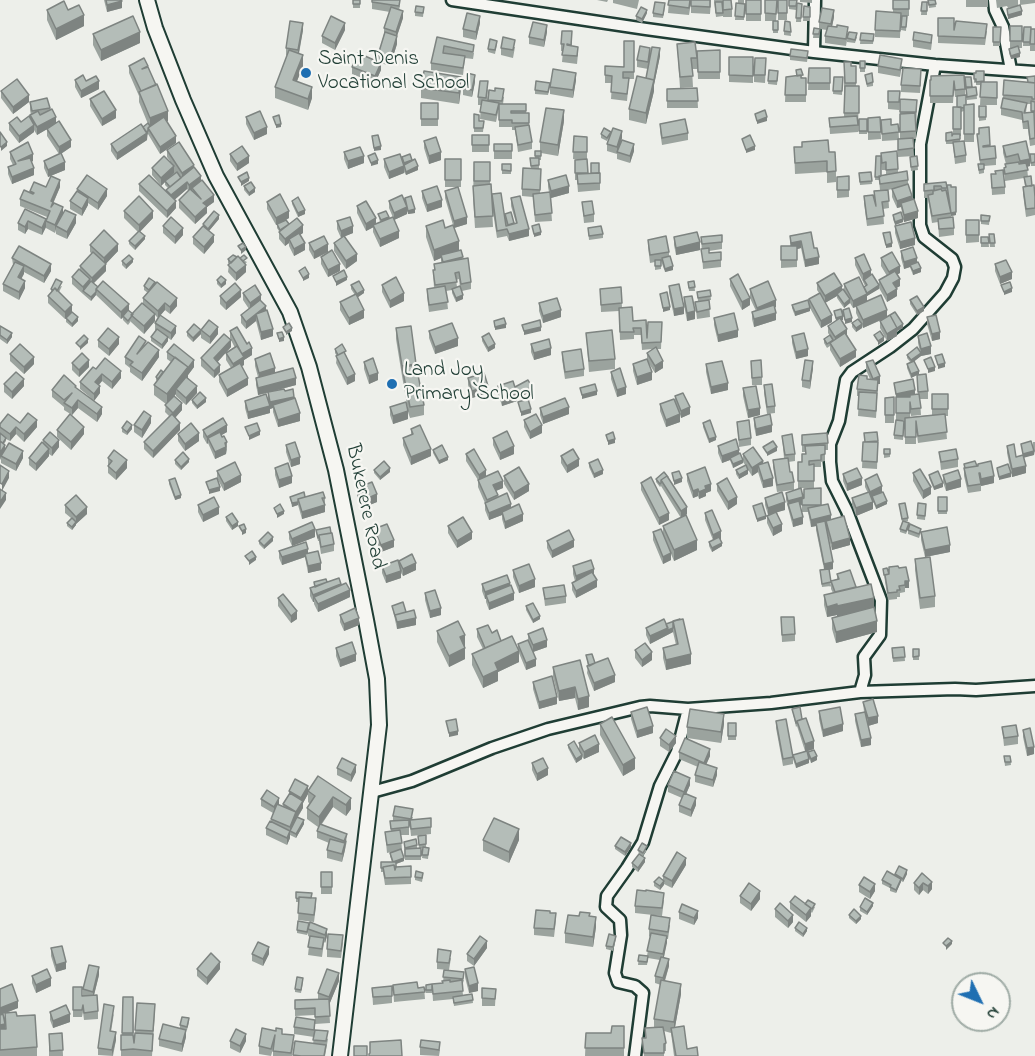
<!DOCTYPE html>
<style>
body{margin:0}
#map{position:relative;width:1035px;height:1056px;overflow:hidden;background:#edefea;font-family:"Indie Flower",sans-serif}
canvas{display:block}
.north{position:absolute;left:951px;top:972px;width:60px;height:60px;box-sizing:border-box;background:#f6f6f2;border:2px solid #a0aca6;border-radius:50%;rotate:133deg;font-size:16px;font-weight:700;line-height:24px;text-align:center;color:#1f3d34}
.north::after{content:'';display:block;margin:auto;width:21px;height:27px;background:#1f6fb2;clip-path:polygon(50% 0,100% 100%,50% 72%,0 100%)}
</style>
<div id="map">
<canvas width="1035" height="1056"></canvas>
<div class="north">N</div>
</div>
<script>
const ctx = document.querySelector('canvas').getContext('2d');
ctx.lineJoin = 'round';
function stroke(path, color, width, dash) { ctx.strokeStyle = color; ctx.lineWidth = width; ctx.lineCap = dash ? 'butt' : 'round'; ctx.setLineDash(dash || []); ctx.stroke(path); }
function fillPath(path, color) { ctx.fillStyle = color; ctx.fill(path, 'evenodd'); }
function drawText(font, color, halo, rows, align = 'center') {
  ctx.font = font + ' "Indie Flower",sans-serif'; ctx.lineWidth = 4.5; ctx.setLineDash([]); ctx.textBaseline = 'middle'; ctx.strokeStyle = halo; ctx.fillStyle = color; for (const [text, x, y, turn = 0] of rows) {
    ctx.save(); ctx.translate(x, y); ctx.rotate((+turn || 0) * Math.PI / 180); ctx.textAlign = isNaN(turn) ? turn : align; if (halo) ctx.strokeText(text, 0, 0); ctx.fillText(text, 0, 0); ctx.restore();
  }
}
const minor = new Path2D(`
 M452 0 646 29 814 52 935 65 1035 72
 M994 0 995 10 1003 27 1011 70
 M814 52 815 0
 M860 692 865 675 864 657 880 635 881 600 847 511 832 481 830 462V444L839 421 846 380 852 372 890 347 913 329 945 293 953 278 955 267 952 259 924 237 920 225V144L935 65
 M372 792 412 781 492 748 548 729 640 707 650 706 688 709 771 703 860 692 955 689 976 690 1035 686
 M635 1056 643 993 635 986 618 982 615 973 621 935 620 920 606 907 607 896 627 868 643 842 660 786 677 752 688 709`);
const tertiary = new Path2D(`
 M147 0 155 28 183 100 216 176 290 312 309 367 336 470 366 620 377 679 379 725 340 1056`);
const wall = new Path2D(`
 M104 0H121L122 8 107 12Z
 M353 0H360V8H353Z
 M372 0 400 6 399 10 403 18 397 36V44L390 66 381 63V70L375 83 352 74V67L378 61V55L384 34V28L390 12 372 9Z
 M597 0H608L607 2Z
 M613 0H639L637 9 613 3Z
 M669 0H711L710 14 691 13V3L689 15 668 13Z
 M714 0H722V2V0L732 9V17H723V13V16L716 17Z
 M738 0H744V20H735L736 3H738Z
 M746 0H761V21H746Z
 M765 0H787V20H778V6H777L776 21H765Z
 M789 0H797L796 10 789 9Z
 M800 0H812V3L800 2Z
 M893 0H909V16H901L900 38 875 37V30L893 12Z
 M928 0H935L936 7 929 8Z
 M966 0H988V7H966Z
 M996 0H1018V6L1022 15 1008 19 1007 9 1013 7 1008 8 1007 6 997 8Z
 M1020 0H1035V3L1020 5Z
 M922 2H927V15H921Z
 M797 3 802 4 801 22H796Z
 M804 6 810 7V21H803Z
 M424 7 423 17 415 16V12Z
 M665 7 663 18 653 17V13Z
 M47 10 84 26 56 40 47 20Z
 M647 13 642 23 636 20V16Z
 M902 16H907L906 31 901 30Z
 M834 17 832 27 848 34 846 46 825 43V36L827 30 820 29 819 38H813L814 28 819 29V22Z
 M938 18 954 29 987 31 985 45 938 43Z
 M773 21H778V33H773Z
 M790 22 791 36 784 35V31Z
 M480 23 476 40 463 37V29Z
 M1010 26H1022V48H1019L1020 57 1011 59 1009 53V49H1010Z
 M993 27H1001L1000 46H993Z
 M1024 27 1030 43 1035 29V51H1030V45V46H1023Z
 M303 30 299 54 303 66 297 81 312 98 308 110 275 98V87L287 56 286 55V48Z
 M345 30 335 50 322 43V36Z
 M572 31V46L578 54 577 64 562 62 563 51H561V44Z
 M547 32 544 47 529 44V37Z
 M861 33 874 34 873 44H860Z
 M93 34 140 43 101 61 93 45Z
 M437 37 474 53 473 59 465 58 463 75 431 70V63Z
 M857 37 855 43 847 42V38Z
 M913 40 932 42 931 50 913 47Z
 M634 41V79H629L627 101 611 99 612 83H605V66L624 67Z
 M497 44 495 54 488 52V49Z
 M677 44 697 58V69H692L693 87 680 88Z
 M515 47 513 58 501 55V48Z
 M720 50V79H698L697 51Z
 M650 55 660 56 654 85V91L646 124 629 120V109L646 78 648 69 637 67V60Z
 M808 55 807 62 790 60V56Z
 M729 57H753V83L729 82Z
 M144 58 156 85 167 122 176 143 160 154 148 134 147 135V140L117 160 111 151V144L143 127 148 124 139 102V96L129 73V66Z
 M860 61H865V72H860Z
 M844 62 851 66H856V86H859L858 132 830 134 829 118 844 117Z
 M766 65 765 83 754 82V75Z
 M878 66H902L900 77 878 73Z
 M809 68H830V90H808Z
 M769 70 778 71 777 85 768 84Z
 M796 70 803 78H806V102H785L786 77 797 76Z
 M974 73 984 82H997V105H980L981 85H976V82L974 83Z
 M865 75 873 82V86L867 87Z
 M964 75 966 105 974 104V142H964V111L961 112V136H960V141L966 155V162L955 164 953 144H946V133L952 136 953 134V107H957V97H955L954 88 953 103H930V80Z
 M1035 76V145L1030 146 1028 129H1023L1022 120 1001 115V108L1003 98 1004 80 1028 82ZM1027 104H1031V112L1026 113Z
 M834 77H843L842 95 833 94Z
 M921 77 920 93 901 92V85Z
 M971 77 972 88 976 87 977 99 967 100 965 81Z
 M75 80 86 81 99 89 81 98 75 87Z
 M576 80 573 98 550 94V87Z
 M475 82 472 97 463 95V88Z
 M550 87 548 95 535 94V90Z
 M421 88H461L459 104 421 98Z
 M697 88 698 108H667V89Z
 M488 89 487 100 489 90 504 97 503 104H526V113H529V125L532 142V149L518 152 515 130H512V127H499V108L496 122 480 119 481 105H478V97Z
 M1 91 29 102 13 114 1 98Z
 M888 91H900L899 110 888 109Z
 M90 99 116 118 102 126 90 106Z
 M917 100 916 139H913L914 156 898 157V140L882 141 881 120 891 125 898 124 899 139H900V112Z
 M30 102 50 108 56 123 71 147 61 154 65 170 48 177 44 168V161L59 154 47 136V129L37 135 34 130V132L19 143 9 130V123L21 122 30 119V115H31L30 110Z
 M421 103H438V126H421Z
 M979 106H986V120L979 121Z
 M474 114 479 121H484L483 132H474Z
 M246 117 267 134 254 140 246 124Z
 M880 117 881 139 868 140V118Z
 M859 119H867V134H859Z
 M564 121 558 156 541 153V160H539V169L541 176 540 193 549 192 548 187V180L569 193 551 198 550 193 552 221 535 222 533 197 522 196V189L531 168 530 158H535V151H540V142Z
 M660 124 688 133V140L662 145 660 131Z
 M989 127 990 147 996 158V165L984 166V173L979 174 978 164H980L977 134Z
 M601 134 622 138 621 142 634 151 630 163 617 159V152V154L607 151V144L609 137 607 141 601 138Z
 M472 135H489V152H472Z
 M574 136 587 137V159L588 174 600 173V190L578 192 577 180H575V160H585L573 159Z
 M424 141 441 160 429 164 424 148Z
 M1026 141 1030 166 1027 167 1028 177 1032 186 1035 197V215L1026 217 1023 194V187H1025L1024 178 1005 181 1004 168 1005 167 1006 164 1003 153V146Z
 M494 144H512V159H494Z
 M794 147 829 152 836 171V182L827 183V172L795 174Z
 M167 150 194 167 201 181 214 202 207 207V213L195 224 179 208V200L189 191 187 189 174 200 176 208 167 218 139 191V184L166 192V190L168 188 165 185V182L161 186 152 175V168L170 161 167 157Z
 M10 152 33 161 31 162 34 175 12 184 8 174V167L13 165 10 159Z
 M344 152 364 163 348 169 344 159Z
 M230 154 249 163 237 171 230 161Z
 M1030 154H1035V166H1031Z
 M876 156 881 176 886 175V170H882L881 160 898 169V173L908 180V185L918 218 904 222 903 219V222L895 225 893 219V215L903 217 901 207 897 208 892 197V189L888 190 889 208 883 209 884 224 867 226 864 203V196L875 201 874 191 880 190 879 180H875Z
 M917 156 918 170 911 171 910 161Z
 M402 157 412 161 418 170 406 175 404 172V173L389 179 384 167V159L402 160Z
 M445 159H461V187H458L467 224 454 228 459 251 463 259 471 282V289L462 291 463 299 456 302 452 293V290L446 291 448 309 429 312 427 296V289L434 288 433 270H434V264L441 263V258L434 261 426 237V226L445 228 453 225 445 198V191L458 187H445ZM459 279 460 287H457L456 280Z
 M474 162H490V185L492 194 505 215 514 223H516L511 206V198L529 236 509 241 507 236 497 238 492 206 493 227 475 228 473 196Z
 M502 164H511V174H502Z
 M871 172 872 184 860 185 859 173Z
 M991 174 1005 187V194L992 195Z
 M849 176V197L837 198V177Z
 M946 182 947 192 949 204 947 185 956 215 951 216 954 228V235L939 237 938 222 932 223 928 198H924V184Z
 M244 186 255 192 249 196 244 190Z
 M46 187H60L53 204 63 213 76 223 67 239 56 234V229L55 233 46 228V227L42 235 28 229 25 234 18 230V223L25 209 46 220 47 217 20 206V199L30 193V191Z
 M77 189 107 196 98 210 88 203V205L82 216 70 209V201L77 192Z
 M422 191 442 207 427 212 422 198Z
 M405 198 415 213 408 214 407 211V214L394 220 389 208V201H405Z
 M292 201 305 214 298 217 292 204Z
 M267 202 289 218 286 220 289 224 303 233 300 234 305 250 294 256 289 246V243L285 246 279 239V231L277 228V225H276L267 209Z
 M582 202 594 214V222L584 223Z
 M357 206 376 224 380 222 378 214 389 218 399 238 380 247 373 232V227L366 231 357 213Z
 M124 211 153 218 140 231 145 239 135 250 129 244V241L138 232 124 218Z
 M981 215 990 216 989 225 981 224Z
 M219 219 209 231 214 242 204 254 193 244V237L203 226V224Z
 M966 220H979V242L966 243Z
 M337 221 353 233 345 236 357 261 346 269 334 251V243L341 238 337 229Z
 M163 226 183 235 175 244 163 233Z
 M895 226 915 245 900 249 895 233Z
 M588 228 603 234V238L589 240Z
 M989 234H994L995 247H990Z
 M790 236 814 248 819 264 805 267 801 248 797 249V267L781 268V246H790Z
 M674 237 700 250 676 255 674 245Z
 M701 237 722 242V249L709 251V253L721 252V267L703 269Z
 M981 237H988L989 247H981Z
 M648 240 669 252V256L673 270 665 272 661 261V269L655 270V262L650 263 648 247Z
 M309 243 328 252 314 259 309 250Z
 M90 245 118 251 105 264 106 271 93 283 133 314 143 304V298L148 293 144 290V286L155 285 177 306 170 314 165 310 160 316 176 333 171 340 168 338V341L162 349 151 341V337L156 331 155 330V323L158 318 155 315V321L144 334 131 322V321L128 325 123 320V318L121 319 96 295 91 301 83 294V293V294L72 284V277L80 270V266L92 254 90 252Z
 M901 251 917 262 921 272 913 275 910 267 904 269 901 258Z
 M237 257 247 262 245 264 246 272 236 281 228 272 229 264 228 263V259Z
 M321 257 340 271 328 277 321 264Z
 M12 258 51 271 44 283 24 272 21 279 25 288 19 300 3 291V284L13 265Z
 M855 258 871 275 879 285V280L887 276 881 266V258L900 273 897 274 900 286 896 288 897 296 887 302 879 288 867 296V301L903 328 897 331V330V336L887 341 880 328V321L886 318 863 328 862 326V328L856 332 852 327V323L860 322 856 313V307L853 308 850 303 844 308 837 298V296L825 303 832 322 821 328 810 308V311L795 316 792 308V305H809V299L819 293 817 290V283L842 290 846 294 844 291V284L864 286H865L855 265Z
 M122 261 133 262 126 269 122 265Z
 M995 264 1012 279 1000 284 995 271Z
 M730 279 750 297V289L776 307 774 308 776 320 754 327 752 319V312L756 311 750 298V305L742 310 730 286Z
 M217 280 226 284 221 288 217 284Z
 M694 281 695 291H689L688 282Z
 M351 285 364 293 357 297 364 318 349 325 340 310V302L355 295 351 289Z
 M382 285 404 301 390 308 382 292Z
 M62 286 59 292 78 321 72 327 66 322V319H65L48 303V296L51 292V289Z
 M669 286 684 314 674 316 669 293Z
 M621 287 622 308 633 321 646 320 647 338 662 322 661 349H657L663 368 655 373 648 362 652 380 637 385 633 371V364L647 359V353L652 349 642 350 641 335H634V339L620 340 619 311 601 312 600 289Z
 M710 290 711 300H709L710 317 697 319 695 302 698 301 697 292Z
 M243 293 261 301 273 336 261 340 256 321 246 329 241 323V315L249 309 243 300Z
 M220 296 241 297 226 310 220 304Z
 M684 297 695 319 687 321 684 305Z
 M910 300 924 311 917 315 910 304Z
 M539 303 561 317 543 323 539 311Z
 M834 311 843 320H841L856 357 840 367 830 350V346L827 348 824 343V339L830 336 828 333V326L836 321Z
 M927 317 940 339 932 341 927 324Z
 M714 318 738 337 718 342 714 325Z
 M0 326 12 337 7 344 0 339Z
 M411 326 416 365 424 405V415L410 418 408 412V419L393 424 390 415V407L408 410 402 376 396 339V328Z
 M201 330 218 334 210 344 201 338Z
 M230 331 252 355 244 360V365L242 366 248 385 227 397 219 382V375L231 368 226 360V353L235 348 231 340V347L217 362 220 372 214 378 201 366V358L231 340 230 338Z
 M429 331 458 346 435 354 429 338Z
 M187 332 201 334 193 342 187 336Z
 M586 333 615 359V369L589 372Z
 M792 336 808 356 796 359 792 343Z
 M918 336 931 354 921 356V354V356L914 361 919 374 917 375 928 391V399H920L921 415 911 416 910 410V417L932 415V394H948V416H945L947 439 918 443 916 428V444H905V420H896V397L894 383 915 395H918L917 375 911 378 907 368V364L910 362 907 358V355L920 352 918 343Z
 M482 337 495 348 488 352 482 341Z
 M98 340 119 344 109 356 98 347Z
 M531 344 551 355 534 360 531 352Z
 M335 349 346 355 355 381 347 385 336 363 337 356 335 353Z
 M167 352 194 367 188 375V378L197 393 186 405 176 396V394L173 397 182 410 175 418 180 430 153 458 144 449V442L169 416 165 412 166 404 154 395V385L157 381 156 380V377L163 372 171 362 167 359Z
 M562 352 584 369V376L565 379 562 359Z
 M10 354 34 364 24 374 10 361Z
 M125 357H159L142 381 130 372V368L125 364Z
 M255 359 275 373 296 385 274 391H285L294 398 300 421 278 427 273 412V408L270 409V407V413L248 419 245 408V401L268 399V393L258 395 256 385V378L258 377 255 366Z
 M751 361 762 377V385H752Z
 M364 362 378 380 369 384 364 369Z
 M866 362 880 384H878L876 418 858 416 859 396H857V389L867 379H870L866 370Z
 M72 363 89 367 79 377 72 370Z
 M706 364 728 390 711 394 706 372Z
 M813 368 810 389 802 387V380Z
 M96 369 121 378 112 389 102 381 99 385 100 393 94 401 102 414 97 422 78 408 72 415 64 410V407L52 397V390L76 388 91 398 80 389V382Z
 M611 372 626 394 617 397 611 379Z
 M468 378 488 393 472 398 468 385Z
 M4 384 24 386 12 399 4 392Z
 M764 385 775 406V413L767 414 764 393Z
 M498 386 515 387 532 391 518 398 517 396V401L502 406 498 393Z
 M743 388 760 415 748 418 743 396Z
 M675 396 690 414 681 418 680 415V422L666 427 660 411V404L675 401Z
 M894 397V423H885V398Z
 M192 400 206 402 197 409 192 403Z
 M540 408 569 414 543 424 540 415Z
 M754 418 772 432 756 436 754 426Z
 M524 420 542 433 530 439 524 427Z
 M737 422 751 438V445L739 447Z
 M20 423 37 427 24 442 16 434 10 441 6 439V441L4 444 5 448 23 458 16 471 1 463V458L0 460V424Z
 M151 423 142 438 134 432V425Z
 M703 423 716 440 709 443 703 427Z
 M904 425 903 440 894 439V435Z
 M122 428 132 429 127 435 122 432Z
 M411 429 431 456 411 465 403 445V438L411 435Z
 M57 430 84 434 71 450 57 437Z
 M203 430 227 432 221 435 227 449 226 454 215 459 208 443 207 444 203 437Z
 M178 434 199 441 185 451 178 441Z
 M802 435 828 443V450H825V461L821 462V467H814V488H801L803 499 804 489 821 506 850 545 832 550 827 532 833 569 829 570 831 586 822 587 820 570 824 569 816 530V526L811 527 808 512H802V505H800L803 524 793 527 786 500V493L800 488H798V462H802L805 454V452H802Z
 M782 436 795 454V461L788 462 790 472 794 482V490L777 492 773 467V460L784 458Z
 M493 438 514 454 500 460 493 445Z
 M43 440 59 447 52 456 49 454V456L36 471 29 465V458L43 443Z
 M878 441 877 469 862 468 863 442Z
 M1033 442H1035V455L1034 451V455L1024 457 1026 473 1012 477 1007 453V446L1016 457 1023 455 1021 444 1033 449Z
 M286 445 300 464 291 467 286 452Z
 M718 446 739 453 743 459V454L763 464 773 486 763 488 758 472 752 476 747 468 748 474 739 479 736 474V470L746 466 743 462V463L733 468 730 460 722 463 718 453Z
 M884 449H890V457L884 458Z
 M433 450 448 460 439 464 433 453Z
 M939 452 958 459V467L941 470Z
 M466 454 486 476 503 488 496 491 498 497 511 508 523 521 505 529 502 519V515L489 520 485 510V503L478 487V480L466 461Z
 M561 456 579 466 567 473 561 463Z
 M108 458 127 468 116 480 108 473Z
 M175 460 189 462 181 470 175 464Z
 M589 463 603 474 594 478 589 467Z
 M964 464 977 466 994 483 981 486V484V491L968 493 964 476Z
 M275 468 292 483 279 488 275 475Z
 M374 470 390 472 380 480 374 473Z
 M217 471 241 482 224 491 217 478Z
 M664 472 687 514 684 517 697 550 674 561 671 554V560L663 564 653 540V532L663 534V526L681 518 661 486 660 487 656 482V479Z
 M913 473 931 494 923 499 913 481Z
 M687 474 711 491 706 493V496L699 499 698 496 693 498 687 481Z
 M843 474 862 485 847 491 843 481Z
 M929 475 943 487 934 490 929 478Z
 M943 475 961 487 946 491 943 482Z
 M504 476 529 491 514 500 504 484Z
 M169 480 181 498 175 500 169 484Z
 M865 480 882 492 887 504 876 509 872 498 873 509 856 516 852 505V498L868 493 865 487Z
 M641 483 669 520 659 525 641 490Z
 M717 484 737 504 728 510 717 491Z
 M357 488 377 502 362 508 357 496Z
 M290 497 325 498V512L302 519 298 505 292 507Z
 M938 497H947V514H938Z
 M765 498 785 510 777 512 782 531 773 536 767 523V516L768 515 765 505Z
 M918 503 926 504 925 520 917 519Z
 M899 504 908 518V521L905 522 909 527 906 534 900 532V529L902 522Z
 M65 505 87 514 76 524V525L72 530 67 526V523L71 518 65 513Z
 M198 505 219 514 203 522 198 512Z
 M705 513 721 539H720L722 546 712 552 709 546V542L713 540 705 520Z
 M226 517 238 526 232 530 226 521Z
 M448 526 472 539 457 548 448 533Z
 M374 529 394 547 381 552 374 537Z
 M316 530 334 544V551L321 554 319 541H318Z
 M908 530 921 532 919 538 908 534Z
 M289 532 315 537 292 546 289 539Z
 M921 532 950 552 925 557 921 540Z
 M259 541H273L264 549 259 544Z
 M547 541 574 547 552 558 547 548Z
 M279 551 308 553 321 570 308 573 305 557 282 565 279 558Z
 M915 559 935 596V607L920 609 915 570Z
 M399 561 416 570 403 576 401 573V578L386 583 382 573V566Z
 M573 566 594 575 597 587 576 598 572 590V583L575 581 573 574Z
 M889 567 899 568 909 588H905V592L900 593V597H897V599L888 600 883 569 889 574Z
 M513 570 535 587 519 593 513 577Z
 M837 574 856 587 874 608 877 632 836 643 832 629V618L837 617V615L827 617 824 605V595L833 593 831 589V581L837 579Z
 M314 582H327L341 585 350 597 318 612 314 604V602H313L310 596V588L315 587Z
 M482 584 510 585 514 600 489 610 486 602V599H485L482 591Z
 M543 588 566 596V603L545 606Z
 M425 593 441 615 430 618 425 600Z
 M278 598 297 619 291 623 278 606Z
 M392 606 406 612 416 625 397 629Z
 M526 606 540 619 533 623 526 610Z
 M340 615 359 625 344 631 340 622Z
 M781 617 795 634V641L782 642Z
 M680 619 691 664 666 670 663 658V648L676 645 673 632 650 644 646 635V628L666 624Z
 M477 629 492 633 501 641 518 650V644L528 640V634L547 647 533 652 536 666 526 670 519 653V662L498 672V681L483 688 472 665V654L483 649 477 637Z
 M437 631 465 646H464L465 659 449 667 437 642Z
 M904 647 905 661 893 662 892 648Z
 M336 648 356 661 340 667 336 656Z
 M913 649H919V660H913Z
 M635 650 652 660 642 667 635 658Z
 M586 655 595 663 615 682 594 691 587 673 588 666Z
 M580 660 589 707 578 710 575 698 559 701 553 677V667Z
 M533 682 557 704 539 709 533 689Z
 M863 702 878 723 868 726 871 745 861 747 855 721V714L864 712Z
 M792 709 802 719 814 749 807 751 808 755V752L817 760 811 763 809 758V763L796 768 793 759V764L783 766 776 728V721L793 756 805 751 797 726 796 727Z
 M819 711 843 731 823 737 819 719Z
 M631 712 653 733 637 738 631 719Z
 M728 723H736V740H728Z
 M600 724 635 769 623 776 600 735Z
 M724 724 721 743 687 738V727Z
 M1002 727 1018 736V744L1004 746Z
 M1023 730 1034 754 1027 756 1023 737Z
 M660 738 676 743 669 752 660 746Z
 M579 743 599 752 584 759 582 757V759L576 763 568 748V745L579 750Z
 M679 752 710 756 706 764 717 775 713 787 695 782V775L698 767 679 759Z
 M1004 756H1010L1011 765 1005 766Z
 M532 763 548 775 537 781 532 770Z
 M337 768 356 772 351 782 337 775Z
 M318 776 351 809 346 816 333 807 322 824 347 841 342 862 327 858V850L329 843 317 838V831L318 827 307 819V808L310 804 308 802V794L303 803V808L298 817 304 824 296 838 290 835V838L287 845 266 835V828L271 821 273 813 261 806V799L283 807V804L289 795V791H308Z
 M668 785H690L686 794 696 805 691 817 679 812V805L682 798 668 792Z
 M393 816 413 817 412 820 431 818V834L411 836 410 826H409V835H401L402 851 404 861 396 864V867L411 866V884L385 885 383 872H381V862H392L390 856V853L391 852 387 853 385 832 391 831 390 821H393Z
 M426 835V848H429L428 859 422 858 423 848H419L418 836Z
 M483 840H519L509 863 483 851Z
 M404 842 417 845V849L421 848V860H405Z
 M615 846 631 847 625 856 615 849Z
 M638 850H647L643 856 645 862 638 872 632 867V863L639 854Z
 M686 865 672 888 664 884 660 890 654 886V882L663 880V876Z
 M321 872H332V894H321Z
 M922 873 932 889 928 894 923 890 919 895 914 890V883Z
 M907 874 903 882 901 881 896 893 890 891V888L882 884V880L895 875Z
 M423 876 422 882 415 880V877Z
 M859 885 875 891 870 899 859 892Z
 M296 892 312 898 316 906 314 922 298 920 299 902H296Z
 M740 896 760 899 751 911 740 903Z
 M664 900 662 916 635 913V906Z
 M790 902 805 904 815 907 812 913 811 912V916L806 922 790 909Z
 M873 906 867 915 860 911V907Z
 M775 909 793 922 788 928 775 917Z
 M679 912 698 918 694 925 679 919Z
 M550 913 556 920 554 937 534 935V928Z
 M849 915 861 919 856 924 849 918Z
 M579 916H590L596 927 593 947 565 943V933Z
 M670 925 668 939H667L664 957 669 966 665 981 681 994 675 1027 687 1049 698 1056H674L671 1033 664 1031 666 1043V1051H664V1056H644L642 1038H646L654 1027V1019L661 985 655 983V976L660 960 648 958 647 965H638L639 955 647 956 650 937 649 936V929Z
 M309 926 327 936 325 943 324 942 322 957 308 955 310 937 308 936V933L307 935 297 933V930Z
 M795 928 807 931 803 937 795 931Z
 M616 939 613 951 606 949V946Z
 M343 942 341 958 327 957V949Z
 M51 948 66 969 56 972 51 956Z
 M487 948 474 966 467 961V954Z
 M252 954H269L263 966 252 961Z
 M451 958 449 970 437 969V962Z
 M197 969H220L207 985 197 976Z
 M465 969 478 991 469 993 465 977Z
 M444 970 464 980 462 986 463 995 472 994 473 1003 454 1006 453 999 433 1001 432 984 443 983Z
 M99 975 94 995 98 1011V1019L84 1020 83 1012 82 1017H73V987L83 996V989Z
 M32 976 51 986 36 993 32 983Z
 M339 981 329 1005 330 1023 315 1024V1030L328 1039 325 1056H293L295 1041 313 1044 314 1037 294 1034V1027L315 1020V1015L295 1016V1000L318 999V993Z
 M303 982 301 993 295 992V989Z
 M432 984V993H426V985Z
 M393 985 418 988 424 987 425 999 394 1002Z
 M372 988 392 996V1003L373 1005Z
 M482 988 496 989 495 1006H482Z
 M0 989 18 1008 6 1013 17 1016 37 1047V1056H0V1015L5 1021V1013L0 1015Z
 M123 997H133L134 1043 135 1033 137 1003 155 1012 152 1056H121V1035H122Z
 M50 1012 70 1022 53 1028 50 1020Z
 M114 1013 111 1032 116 1040 113 1056 98 1055V1048Z
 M189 1022 187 1030H186V1037L182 1052 159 1046V1039L180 1028V1025Z
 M624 1026V1056H585L586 1033H611Z
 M62 1033 63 1056H49V1034Z
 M282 1034 294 1042 292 1056H273V1049L271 1056 259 1054V1046Z
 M230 1041H246L240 1053 230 1048Z
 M420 1047 440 1050 439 1056 420 1055Z`);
const shadedWall = new Path2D(`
 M122 1V8L107 12V5Z
 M647 10V13L642 23V19Z
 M834 10V17L831 31V24Z
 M403 11V18L396 39V32Z
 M1022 11V15L1008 19V15Z
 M84 15V26L56 40V29Z
 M480 16V23L476 40V32Z
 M303 23V30L298 57V50Z
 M345 23V30L335 50V43Z
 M547 25V32L544 47V40Z
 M140 32V43L101 61V50Z
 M397 36V44L390 66V59Z
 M660 48V56L654 85V91L646 124V113Z
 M1020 53V57L1011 59V56Z
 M303 55V66L293 91V80Z
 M381 63V70L375 83V76Z
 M576 73V80L573 98V90Z
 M475 75V82L472 97V90Z
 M461 77V88L459 104V93Z
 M99 81V89L81 98V91Z
 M312 87V98L308 110V99Z
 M29 95V102L13 114V107Z
 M116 110V118L102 126V119Z
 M564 110V121L558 156V145Z
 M168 111V121L150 129V118Z
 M56 117V124L37 135V127Z
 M767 117V121L757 124V121Z
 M281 124V127L276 128V125Z
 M34 125V132L19 143V136Z
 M267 127V134L254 140V133Z
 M148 131 147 140 117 160V153Z
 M622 131V138L617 154V147Z
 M176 136V143L160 154V147Z
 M71 140V147L59 155V147Z
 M7 142V146L1 151V147Z
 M634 144V151L630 163V156Z
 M381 146V150L374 151V148Z
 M755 146V150L746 153V150Z
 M441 152V160L429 164V156Z
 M33 154V161L18 169V161Z
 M249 156V163L237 171V164Z
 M364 156V163L348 169V161Z
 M1030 159V166L1020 168V161Z
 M378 160V164L371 166V163Z
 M412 160V164L404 166V173L389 179V172L404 166V163Z
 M65 162V170L48 177V170Z
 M194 165V173L182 180V173Z
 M174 166V173L161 186V178Z
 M418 166V170L406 175V172Z
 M34 168V175L12 184V177Z
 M201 176V183L192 188V190L189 192V185Z
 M249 178V181L241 186V182Z
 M60 180V187L53 203V209L51 201Z
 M187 182V189L171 203V195Z
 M569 186V193L551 198V191Z
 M255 188V192L249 196V193Z
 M107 189V196L98 210V203Z
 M214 195V202L207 207V213L195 224V217L203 203Z
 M912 196V203H901V207L897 208V201Z
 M88 198V205L82 216V209Z
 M442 200V207L427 212V205Z
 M176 201V208L167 218V211Z
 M63 207V215L56 226 55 233V225Z
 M407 207V214L394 220V213Z
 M415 209V213L408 214V211Z
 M305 210V214L298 217V213Z
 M153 211V218L139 233V225Z
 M289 211V218L276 225V218Z
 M918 211V218L904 222V215Z
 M956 212V215L951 216V213Z
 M76 215V223L67 239V232Z
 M219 215V219L208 232V229Z
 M467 217V224L454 228V221Z
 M376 218V226L366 231V224Z
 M46 219V227L42 235V228Z
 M903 219V222L895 225V222Z
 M28 221V229L25 234V227Z
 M303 225V233L291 242 289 239V243L285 246V239Z
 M353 226V233L341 238V231Z
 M183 228V235L175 244V237Z
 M529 229V236L509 241V234Z
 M399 231V238L380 247V239Z
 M541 232V235L534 237V234Z
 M214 235V242L204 254V247Z
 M145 236V239L135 250V246Z
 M915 238V245L900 249V242Z
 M459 241V252L441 255V258L434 261V250Z
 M801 241V248L791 251V243Z
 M700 242V250L676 255V248Z
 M305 243V250L294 256V249Z
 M892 243V247L886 248V245Z
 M118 244V251L104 266V258Z
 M328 244V252L314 259V252Z
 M246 247V250L241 254V250Z
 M357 254V261L346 269V261Z
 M819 257V264L805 267V260Z
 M917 258V265H910V267L904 269V262Z
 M133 259V262L126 269V265Z
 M51 264V271L44 283V276Z
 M106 264V271L92 285V278Z
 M340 264V271L328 277V270Z
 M246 265V272L236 281V273Z
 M24 266V274L18 285V277Z
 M673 266V270L665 272V269Z
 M900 266V273L889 279V272Z
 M921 268V272L913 275V271Z
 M871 270V278L863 281V274Z
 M1012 272V279L1000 284V277Z
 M309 274V278L303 281V278Z
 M347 277V280L336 286V282Z
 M90 279V286L83 291V294V287Z
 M900 279V286L893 290V283Z
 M226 280V284L221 288V285Z
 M25 281V288L19 300V292Z
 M879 285V289L867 296V301L853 308V301Z
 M842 286V293L837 294V296L825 303V296Z
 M1012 288V292L1004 295V292Z
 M897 289V296L887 302V295Z
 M241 290V297L226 310V303Z
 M364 290V293L357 298V294Z
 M96 292V295L91 301V297Z
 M404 293V301L390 308V301Z
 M261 295V302L250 310V303Z
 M463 295V299L456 302V298Z
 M177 298V306L170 314V307Z
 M750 298V305L742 310V302Z
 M850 299V303L844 308V304Z
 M776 300V307L757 315V308Z
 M165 303V310L158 318V311Z
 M129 304V311L121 319V312Z
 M72 305V312L65 319V312Z
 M266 306V313L256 314V321L246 329V322Z
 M670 307V310L663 312V308Z
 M684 307V314L674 316V309Z
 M924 307V311L917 315V311Z
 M810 308V311L795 316V312Z
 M364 310V318L349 325V318Z
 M561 310V317L543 323V316Z
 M887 310V317L863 328V320Z
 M695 311V319L687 321V313Z
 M776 313V320L754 327V319Z
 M155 314V321L144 334V326Z
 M832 315V322L821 328V321Z
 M843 316V320L836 321V318Z
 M78 317V321L72 327V324Z
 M852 318V322L845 324V320Z
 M506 324V328L495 330V327Z
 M862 324V328L856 332V328Z
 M903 324V328L897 331V328Z
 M176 326V333L171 340V333Z
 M218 327V334L210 344V337Z
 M541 327V331L524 335V331Z
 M292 328V331L286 335V332Z
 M897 328V336L887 341V334Z
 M273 329V336L261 340V332Z
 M847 329V336L835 344V337Z
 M201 330V334L193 342V338Z
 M738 330V337L718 342V335Z
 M940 332V339L932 341V334Z
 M12 333V337L7 344V340Z
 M119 337V344L109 356V349Z
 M168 337V341L162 349V345Z
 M284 337V341L279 342V339Z
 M884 337V341L878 345V341Z
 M458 338V346L435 354V347Z
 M88 339V343L80 350V347Z
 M231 340V347L214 366V358Z
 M495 344V348L488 352V348Z
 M931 346V354L921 356V349Z
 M252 348V355L244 360V365L233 371V364L242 358V354Z
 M551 348V355L534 360V353Z
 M808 349V356L796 359V352Z
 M159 350V357L142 381V373Z
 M856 350V357L840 367V359Z
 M921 353V356L911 364V360Z
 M34 357V364L24 374V367Z
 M89 360V367L79 377V370Z
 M194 360V367L188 375V377L178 391 176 389V394L167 405V394Z
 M663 361V368L655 373V366Z
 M813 361V368L810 389V381Z
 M945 363V367L938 369V365Z
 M220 365V372L214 378V371Z
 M935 367V371L928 373V369Z
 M275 368V375L259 380V373Z
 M121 371V378L112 389V382Z
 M919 371V374L911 378V374Z
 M652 372V380L637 385V377Z
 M378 373V380L369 384V376Z
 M102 374V381L95 389V382Z
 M355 374V381L347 385V378Z
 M880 376V384H878L877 394 876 418 877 391 873 379Z
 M248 378V385L227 397V390Z
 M296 378V385L258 395V388Z
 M24 379V386L12 399V392Z
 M728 383V390L711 394V387Z
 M100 386V393L94 401V394Z
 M197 386V393L186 405V398Z
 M488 386V393L472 398V391Z
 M532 387V391L518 398V394Z
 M626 387V394L617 397V390Z
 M915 390V397L896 401V394Z
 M597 391V395L582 399V395Z
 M517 394V401L502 406V399Z
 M294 397V404L273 405V408L270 409V402Z
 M206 398V402L197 409V406Z
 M78 400V408L72 415V408Z
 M182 403V410L173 420V413Z
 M270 406V413L248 419V412Z
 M102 407V414L97 422V414Z
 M569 407V414L543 424V417Z
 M690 407V414L681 418V411Z
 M760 408V415L748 418V410Z
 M531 409V413L521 416V412Z
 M408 411V419L393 424V416Z
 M300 413V421L278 427V420Z
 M680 414V422L666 427V420Z
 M151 416V423L142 438V430Z
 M37 420V427L24 442V434Z
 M180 423V430L153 458V451Z
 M132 425V429L127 435V432Z
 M227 425V432L210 442 208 438V443L207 444V437Z
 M542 425V433L530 439V432Z
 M772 425V432L756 436V429Z
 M16 427V434L10 441V434Z
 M84 427V434L71 450V442Z
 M260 431V435L249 440V436Z
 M199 433V441L185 451V444Z
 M716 437V440L709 443V439Z
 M615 439V443L608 445V441Z
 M59 440V447L52 456V448Z
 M227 442 226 454 215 459V452Z
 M5 445V453L1 456 0 460V453Z
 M514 446V454L500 460V453Z
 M777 447V451L767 456V453Z
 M49 449V456L36 471V464Z
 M431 449V456L411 465V457Z
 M739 450V457L730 458V460L722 463V456Z
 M23 451V458L16 471V464Z
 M1034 451V455L1023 458V454Z
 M300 457V464L291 467V460Z
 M448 457V460L439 464V461Z
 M189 459V462L181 470V467Z
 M579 459V466L567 473V466Z
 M127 460V468L116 480V473Z
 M743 460V463L733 468V464Z
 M763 461V468L758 465V472L752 476V468Z
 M1026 466V473L1012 477V469Z
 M390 468V472L380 480V477Z
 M486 470V478L479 482V475Z
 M603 470V474L594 478V474Z
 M748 470V474L739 479V475Z
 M9 471V478L2 491V484Z
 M1011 473V477L999 480V477Z
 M241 475V482L224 491V484Z
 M292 476V483L279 488V480Z
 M994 476V483L981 486V479Z
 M682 478V482L674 485V481Z
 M773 478V486L763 488V481Z
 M862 478V485L847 491V484Z
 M961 479V487L946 491V484Z
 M503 481V488L493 492V485Z
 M943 483V487L934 490V487Z
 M529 484V491L514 500V493Z
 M711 484V491L706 493V496L699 499V492L705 486Z
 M882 486V493L870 499V492Z
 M220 487V491L209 494V490Z
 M931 487V494L923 499V491Z
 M698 489V496L693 498V491Z
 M6 493V500L0 509V502Z
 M377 494V502L362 508V501Z
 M181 495V498L175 500V497Z
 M737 497V504L728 510V502Z
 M803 497V504L789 508 788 504V509V501Z
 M887 501V504L876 509V506Z
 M298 502V505L292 507V503Z
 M785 502V510L768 515V508Z
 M873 502V509L856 516V508Z
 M511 504V511L502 512V515L489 520V513Z
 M325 505V512L302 519V512Z
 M87 507V514L76 524V517Z
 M219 507V514L203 522V515Z
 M687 507V514L681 518V511Z
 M284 511V514L277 518V514Z
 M669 513V520L659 525V518Z
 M523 514V521L505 529V522Z
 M831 515V523L826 521V524L816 526V523V526L811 527V520Z
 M766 516V519L757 522V519Z
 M803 517V524L793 527V520Z
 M76 522V525L72 530V527Z
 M238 522V526L232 530V526Z
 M782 524V531L773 536V528Z
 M246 529V533L242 535V531Z
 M315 529V537L292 546V539Z
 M721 531V539L713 542V535Z
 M472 532V539L457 548V541Z
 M273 537V541L264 549V546Z
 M850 538V545L832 550V543Z
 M394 540V547L381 552V545Z
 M574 540V547L552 558V551Z
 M697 540V550L674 561V550Z
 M722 543V546L712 552V548Z
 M950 545V552L925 557V550Z
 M308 549V556L305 554V557L282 565V557Z
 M671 553V560L663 564V557Z
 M256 557V560L249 565V561Z
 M833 562V569L824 571V564Z
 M321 563V570L308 573V566Z
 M416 563V570L403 576V569Z
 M594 569V576L576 583V576Z
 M401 571V578L386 583V576Z
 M535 579V587L519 593V586Z
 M597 580V587L576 598V591Z
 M905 581H909V588H905Z
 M510 583V591L486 595V599H485V592Z
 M341 584V591L314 597V602H313V595Z
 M350 590V597L318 612V604Z
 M514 593V600L489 610V603Z
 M874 598V608L837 617V606Z
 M837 604V615L827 617V607Z
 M441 608V615L430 618V611Z
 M297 611V619L291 623V616Z
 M540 616V619L533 623V620Z
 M359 618V625L344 631V624Z
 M416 618V625L397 629V622Z
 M877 621V632L836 643V632Z
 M668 628H673V632L650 644V636Z
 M465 635V646L460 648V637Z
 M547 640V647L533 652V645Z
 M465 648V659L449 667V656Z
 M519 651V662L498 672V681L483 688V677L495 663Z
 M652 652V660L642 667V660Z
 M356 654V661L340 667V660Z
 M691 654V664L666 670V660Z
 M536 659V666L526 670V663Z
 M615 675V682L594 691V683Z
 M575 687V698L559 701V691Z
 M589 696V707L578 710V699Z
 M557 697V704L539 709V702Z
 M724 714V724L721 743V732Z
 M878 716V723L868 726V718Z
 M843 724V731L823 737V730Z
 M653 726V733L637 738V731Z
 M458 731V735L449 737V733Z
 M676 736V743L669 752V745Z
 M871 738V745L861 747V740Z
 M814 741V749L805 752V744Z
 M599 744V752L584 759V752Z
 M1034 747V754L1027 756V748Z
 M710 749V756L704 770V763Z
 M582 755V759L576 763V759Z
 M817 756V760L811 763V759Z
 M635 758V769L623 776V765Z
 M809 759V763L796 768V764Z
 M356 765V772L351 782V775Z
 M548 768V775L537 781V774Z
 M717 768V775L713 787V780Z
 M690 778V785L684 799V792Z
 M308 786V794L303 803V808L296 819V812L301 803V798Z
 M333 797V807L319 827V817Z
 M279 798V805L274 814V807Z
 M351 798V809L346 816V805Z
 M696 798V805L691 817V810Z
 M296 812V819L290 831V838L287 845V838L290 831V827Z
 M304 820V824L296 838V834Z
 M519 829V840L509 863V852Z
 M347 834 345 850 342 862 344 841Z
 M631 843V847L625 856V852Z
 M404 858V861L393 865V862Z
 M645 858V862L638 872V868Z
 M686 858V865L672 888V881Z
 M907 870V874L903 882V879Z
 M901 879V882L896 893V890Z
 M664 881V885L660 890V886Z
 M932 882V889L928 894V886Z
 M923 883V890L919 895V888Z
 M875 884V891L870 899V892Z
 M760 891V899L751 911V904Z
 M873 903V906L867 915V912Z
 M811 908V916L806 922V915Z
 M698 911V918L694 925V918Z
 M793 915V922L788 928V921Z
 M861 916V919L856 924V921Z
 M596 917V927L593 947V937Z
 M807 928V931L803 937V934Z
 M327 929V936L325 943V935Z
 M667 936V943L663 961V954Z
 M487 941V948L474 966V959Z
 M952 941V944L946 950V946Z
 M269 947V954L263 966V959Z
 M669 959V966L663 986V978Z
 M66 962V969L56 972V965Z
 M220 962V969L207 985V978Z
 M99 967V975L93 999V992Z
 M339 973V981L329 1005V997Z
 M51 978V986L36 993V985Z
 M478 983V991L469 993V986Z
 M681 984V994L674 1033V1022Z
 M18 1001V1008L0 1015V1008Z
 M70 1014V1022L53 1028V1021Z
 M5 1024V1035L0 1036V1025Z
 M186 1030V1037L182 1052V1044Z
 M116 1032V1040L112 1056V1050Z
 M246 1034V1041L240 1053V1046Z`);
const building = new Path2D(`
 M106 0H121L122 1 107 5Z
 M353 0H360V4H353Z
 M372 0H400L399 6 372 2Z
 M669 0H690L689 8 668 5Z
 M691 0H710V7L691 6Z
 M723 0H731L732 9 723 10Z
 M746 0H761V14H746Z
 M765 0H777L776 14 765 13Z
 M778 0H787V13H778Z
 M789 0H797L796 6H789Z
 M893 0H909V9H893Z
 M928 0H935L936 4 929 5Z
 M64 1 68 10 79 5 84 15 56 29 47 10Z
 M655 2 665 3 663 15 653 13Z
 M715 2H722L723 13H716Z
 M922 2H927V11H921Z
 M736 3 745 4 744 17 735 16Z
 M797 3 802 4 801 18H796Z
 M1020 5 1022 11 1008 15 1007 9Z
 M416 6 424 7 423 13 415 12Z
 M804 6 810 7V17H803Z
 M391 7 403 11 396 32 384 28Z
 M641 7 647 10 642 19 636 16Z
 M822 8 834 10 831 24 819 22Z
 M876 11 901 13 900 31 875 30Z
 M467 13 480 16 476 32 463 29Z
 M133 16 140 32 101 50 93 34Z
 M331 16 345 23 335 43 322 36Z
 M902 16H907L906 27H901Z
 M938 18H954V30L956 21 987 24 985 38 938 36Z
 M290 21 303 23 298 50 286 48Z
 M773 21H778V30H773Z
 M785 21 790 22 791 32 784 31Z
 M533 22 547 25 544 40 529 37Z
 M837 25 848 27 846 39 825 36 828 26 837 27Z
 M1010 26H1022V41H1010Z
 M993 27H1001L1000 42H993Z
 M1024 27H1031L1030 42H1023Z
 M814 28 820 29 819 34H813Z
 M1031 29H1035V44H1030Z
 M562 31H572L571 45 567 44V45L578 47 577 56 562 55 564 44H561Z
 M385 32 397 36 390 59 378 55Z
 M849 32 857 33 855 40 847 38Z
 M914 32 932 35 931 43 913 40Z
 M861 33 874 34 873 41 860 40Z
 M437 37 474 45 473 52 444 46 443 53 465 56 463 68 431 63Z
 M503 37 515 40 513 50 501 48Z
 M490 39 497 41 495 50 488 49Z
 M624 41H634V72H623V78H629L627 94 611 92 612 76 605 75V66L624 67Z
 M695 42 697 58H691L693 76 680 77 677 44Z
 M640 46 650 48 648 62 637 60Z
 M1018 46 1020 53 1011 56 1009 49Z
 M652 47 660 48 654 80 646 78Z
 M791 49 808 51 807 58 790 56Z
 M289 50 303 55 293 80 312 87 308 99 275 87Z
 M720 50V72H698L697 51Z
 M358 53 381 63 375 76 352 67Z
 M880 55 902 59 900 70 878 66Z
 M729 57H753V76L729 75Z
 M144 58 148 66 142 69 148 67 156 85 141 91 129 66Z
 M755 58H766L765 75H754Z
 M860 61H865V68H860Z
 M844 62H851V66H856V83H845Z
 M809 68H830V83H808Z
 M903 68 921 69 920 86 901 85Z
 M553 69 576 73 573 90 550 87Z
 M801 69 803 75 797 76 796 70Z
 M769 70 778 71 777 81H768Z
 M424 71 461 77 459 93 421 88Z
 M976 71H984V81L976 82V79H974V73H976Z
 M467 73 475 75 472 90 463 88Z
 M872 73 873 82 867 84 865 75Z
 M83 75 86 81 96 76 99 81 81 91 75 80Z
 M801 75V78H806V95H785L786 77Z
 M964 75 965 89 955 90 954 81 953 96H930V80H931V76Z
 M637 76 654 80 646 113 629 109Z
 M1035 76V83L1028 82 1027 77Z
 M834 77H843L842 91H833Z
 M965 77H971L972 87H966Z
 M17 79 29 95 13 107 1 91Z
 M1004 80 1035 83V99H1032V97L1003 95Z
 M480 81H488L486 98 478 97Z
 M536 81 550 83 548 92 535 90Z
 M981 82H997V98L980 97Z
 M157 84 168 111 150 118 139 92Z
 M845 86H859V113H844Z
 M976 87 977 95 967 97 966 88Z
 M495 88 504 89 502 101 488 100 489 90 495 91Z
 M697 88 698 101H667V89Z
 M104 91 116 110 102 119 90 99Z
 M888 91H900L899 102H888Z
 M966 95V105H964V108L957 107V96Z
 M47 98 50 108 32 111 30 102Z
 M1003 98 1027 103 1024 113 1034 112 1035 138 1030 139 1028 121 1023 122 1022 112 1001 108Z
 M900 99 917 100 916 112H900Z
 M482 100 499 103 496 115 480 112Z
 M1031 101 1035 102V111H1031Z
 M421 103H438V119H421Z
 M499 104H526V111H511V113H529V123H512V120H499Z
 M974 104V134H964V105Z
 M979 106H986V117H979Z
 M953 107H961V129H953Z
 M546 108 564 110 558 145 540 142Z
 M52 109 56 117 37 127 30 115 38 111 40 115Z
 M765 110 767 117 757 121 755 114Z
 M260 111 267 127 254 133 246 117Z
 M915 113 916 131 900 132V114Z
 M474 114 479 115V121H484L483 128H474Z
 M279 115 281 124 276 125 273 117Z
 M29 116 34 125 19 136 9 123 17 117 21 122Z
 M857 116 858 125 830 127 829 118Z
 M164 117 176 136 160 147 148 128Z
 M880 117 881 132H868V118Z
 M685 119 688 133 662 138 660 124Z
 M859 119H867V131H859Z
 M891 119V125L898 124 899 132 882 134 881 120Z
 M59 121 71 140 59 147 47 129Z
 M148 123 150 126 148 128V131L146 132 143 127Z
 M141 124 147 133 117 153 111 144Z
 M529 125 532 142 518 145 515 127Z
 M989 127 990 145 983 146V147L995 146 996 158 980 160 977 134H979V128Z
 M604 128 611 132 607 138 601 134Z
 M613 128 622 131 617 147 607 144Z
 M0 132 7 142 1 147 0 146Z
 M952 132V136L953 134H960V139L946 141V133Z
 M378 135 381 146 374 148 372 136Z
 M472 135H489V145H472Z
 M750 135 755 146 746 150 742 139Z
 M574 136 587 137V152H573Z
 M436 137 441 152 429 156 424 141Z
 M913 138 914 148 898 150V139Z
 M622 140 634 144 630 156 617 152Z
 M828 140 829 152H835L836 171 827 172V161L795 163 794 147H802V142Z
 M964 141 966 155 955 157 953 142Z
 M1026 141 1030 159 1020 161 1018 154 1006 157 1003 146Z
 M28 142 33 154 18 161 30 158 34 168 12 177 8 167 16 164 10 152Z
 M179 142 194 165 182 173 167 150Z
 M494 144H512V151H494Z
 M242 146 249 156 237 164 230 154Z
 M360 147 364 156 348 161 344 152Z
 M535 151H541V156H535Z
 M897 151 898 169 886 170V162L882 163 881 153Z
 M61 153 65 162 48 170 44 161Z
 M375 153 378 160 371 163 368 156Z
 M400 154 404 166 389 172 384 159Z
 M410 154 412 160 404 163 402 157Z
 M1030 154H1035V162L1031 163Z
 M164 156 174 166 161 178 152 168Z
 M876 156H881V176L879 177H875Z
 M917 156 918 166 911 167 910 157Z
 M530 158H539V165L531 166Z
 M415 159 418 166 406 172 404 165Z
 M445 159H461V180H445Z
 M587 159 588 173H575V160Z
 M474 162H490V181H474Z
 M1019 162V164L1026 163 1028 170 1005 174 1004 168 1006 167 1005 164Z
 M591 163H599V173H591Z
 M502 164H511V171L502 170Z
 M978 164H984V169L979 170Z
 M194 167 201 176 189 185 187 182 171 195 166 190Z
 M523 168 541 169 540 190 522 189Z
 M1003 170 1005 187 992 188 991 174H996L995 171Z
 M907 171 908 180 880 184 879 176Z
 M177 172 181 178 170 187 165 181Z
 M247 172 249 178 241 182 238 177Z
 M871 172 872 181 860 182 859 173Z
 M600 173V183L578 184 577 174Z
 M87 175 107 189 98 203 77 189Z
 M149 175 176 201 167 211 139 184Z
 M566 175 569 186 551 191 548 180Z
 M51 176 60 180 51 201 53 202 51 207 54 203 63 207 55 225 46 221 50 211 20 199 24 190 33 194 34 193 30 191 34 182 46 187Z
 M849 176V190H837V177Z
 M1031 176 1032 186H1026L1024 177Z
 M202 180 214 195 203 203 207 206 195 217 179 200 190 189 201 199 192 188Z
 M251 182 255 188 249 193 244 186Z
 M946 182 947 188H942L941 186H934V190L924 191V184Z
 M491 184 493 216 475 217 473 186Z
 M908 184 912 196 897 201 892 189Z
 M947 185H951V187H956V212L951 213Z
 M1034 185 1035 197V208L1026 209 1023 187Z
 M437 186 442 200 427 205 422 191Z
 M458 187 467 217 454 221 445 191Z
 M941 189 942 191 946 190 951 213 932 216 928 195 933 194V191Z
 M888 190 889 201 882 202 884 216 867 219 864 196 873 195 876 206 874 191Z
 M77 191 88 198 82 209 70 201Z
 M550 192 552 213 535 215 533 194Z
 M501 193 506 226 517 223 511 198 520 196 529 229 509 234 507 229 497 231 492 194Z
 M280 194 289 211 276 218 267 202Z
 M402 195 407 207 394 213 389 201Z
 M139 196 153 211 139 225 124 211Z
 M411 196 415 209 408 211 405 198Z
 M298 197 305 210 298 213 292 201Z
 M914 199 918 211 904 215 901 203Z
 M366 201 376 218 366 224 357 206Z
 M592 201 594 214 584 216 582 202Z
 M25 209 46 219 42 228 28 221 25 227 18 223Z
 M65 210 76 215 67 232 56 226Z
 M214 211 219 215 208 229 203 224Z
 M386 211 389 217 381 220 378 214Z
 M511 212 514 223 508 225 505 214Z
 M901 212 903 219 895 222 893 215Z
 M981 215 990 216 989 221H981Z
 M171 217 183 228 175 237 163 226Z
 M350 217 353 226 341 231 337 221Z
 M393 217 399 231 380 239 373 225Z
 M953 217 954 228 939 229 938 219Z
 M297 218 303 225 285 239 279 232Z
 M286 220 289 224 280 230 277 224Z
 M443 220 445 228 453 225 459 241 434 250 426 226Z
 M966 220H979V235H966Z
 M911 222 915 238 900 242 895 226Z
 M539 224 541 232 534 234 532 226Z
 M203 226 214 235 204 247 193 237Z
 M601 226 603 234 589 236 588 228Z
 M104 230 118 244 104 258 90 245Z
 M139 231 145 236 135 246 129 241Z
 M697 232 700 242 676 248 674 237Z
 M811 232 814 248H817L819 257 805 260 801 241 791 243 790 236Z
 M890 232 892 243 886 245 883 233Z
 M299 233 305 243 294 249 289 239Z
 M989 234H994L995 243H990Z
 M722 235V242L702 244 701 237Z
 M324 236 328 244 314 252 309 243Z
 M344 236 357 254 346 261 334 243Z
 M666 236 669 252 650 255 648 240Z
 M981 237H988L989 243H981Z
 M243 243 246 247 241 250 238 246Z
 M19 246 51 264 44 276 12 258Z
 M781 246H797V260H781Z
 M913 247 917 258 904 262 901 251Z
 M709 248V253L721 252V260L703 262 701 249Z
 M332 250 340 264 328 270 321 257Z
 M461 250 463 257 443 262 441 255Z
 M93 252 106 264 92 278 80 266Z
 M892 252 900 266 889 272 881 258Z
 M864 254 871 270 863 274 855 258Z
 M129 255 133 259 126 265 122 261Z
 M233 255 237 257 231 263 228 259Z
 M244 255 247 258 243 261 240 258Z
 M238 256 246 265 236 273 228 265Z
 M670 256 673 266 665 269 662 258Z
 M468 258 471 282 461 284 459 272 455 273 457 282 435 285 433 270H435L434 264Z
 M655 260H661V266H655Z
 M1006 260 1012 272 1000 277 995 264Z
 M15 262 24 266 18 277 25 281 19 292 3 284Z
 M918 262 921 268 913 271 910 265Z
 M305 267 309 274 303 278 299 271Z
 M79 269 90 279 83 287 72 277Z
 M344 270 347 277 336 282 333 276Z
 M895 271 900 279 893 283 897 289 887 295 879 280Z
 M834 273 842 286 825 296 817 283Z
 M738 274 750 298 742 302 730 279Z
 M872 274 879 285 867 293 864 287 867 285 864 280Z
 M221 276 226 280 221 285 217 280Z
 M396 277 404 293 390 301 382 285Z
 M859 277 867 294 853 301 844 284Z
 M149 278 155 282 149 290 144 286Z
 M56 279 62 282 57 291 55 288 53 290 51 289Z
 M91 281 98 287 96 289V292L91 297 83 291Z
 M103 281 129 304 121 312 96 289Z
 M359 281 364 290 357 294 351 285Z
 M694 281 695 287 689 288 688 282Z
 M768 281 776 300 757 308 750 289Z
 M157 282 177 298 170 307 165 303 158 311 143 298Z
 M1010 282 1012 288 1004 292 1001 285Z
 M235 283 241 290 226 303 220 296Z
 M679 284 684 307 674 309 669 286Z
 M255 285 261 295 250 303 243 293Z
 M445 286 448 302 429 305 427 289Z
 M460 286 463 295 456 298 452 289Z
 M621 287 622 303 601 305 600 289Z
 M55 288 72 305 65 312 48 296Z
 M843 289 850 299 844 304 837 294Z
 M710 290 711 296 698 298 697 292Z
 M667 292 670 307 663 308 660 294Z
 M820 293 832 315 821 321 809 299Z
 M356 294 364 310 349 318 340 302Z
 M881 295 887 310 863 320 856 306Z
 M692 296 695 311 687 313 684 297Z
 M917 296 924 307 917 311 910 300Z
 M557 298 561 310 543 316 539 303Z
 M260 300 266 306 246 322 241 315Z
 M709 300 710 309 697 312 695 302Z
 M808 300 810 308 795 312 792 305Z
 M142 303 155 314 144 326 131 315Z
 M774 305 776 313 754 319 752 312Z
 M632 307 633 321 646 320 647 338 648 322H662L661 342 642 343 641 328H633L634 332H620L619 308Z
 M849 308 852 318 845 320 843 310Z
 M841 309 843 316 836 318 834 311Z
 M128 310 133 314 131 317 128 321 123 316Z
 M267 310 273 329 261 332 256 314Z
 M72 312 78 317 72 324 66 318Z
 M895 312 903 324 897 328 890 315Z
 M734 313 738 330 718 335 714 318Z
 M160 315 176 326 171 333 155 323Z
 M890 315 897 328 887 334 880 321Z
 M936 315 940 332 932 334 927 317Z
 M504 318 506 324 495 327 494 321Z
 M840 318 847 329 835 337 828 326Z
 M858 319 862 324 856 328 852 323Z
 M209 320 218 327 210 337 201 330Z
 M540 320 541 327 524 331 522 325Z
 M289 323 292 328 286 332 283 327Z
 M452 323 458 338 435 347 429 331Z
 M194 324 201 330 193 338 187 332Z
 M0 326 12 333 7 340 0 335Z
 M411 326 416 364 402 366 396 328Z
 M237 327 247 344 249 342 252 348 242 354 230 331Z
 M108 328 119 337 109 349 98 340Z
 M157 329 168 337 162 345 151 337Z
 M612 330 615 359 589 361 586 333Z
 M880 331 884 337 878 341 874 335Z
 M282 332 284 337 279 339 277 333Z
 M489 333 495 344 488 348 482 337Z
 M804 333 808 349 796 352 792 336Z
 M845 333 856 350 840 359 830 343Z
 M927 333 931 346 921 349 918 336Z
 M224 334 231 340 214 358 220 365 214 371 201 358Z
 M84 335 88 339 80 347 76 343Z
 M830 335 833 340 827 344 824 339Z
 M139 336 146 341 137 354 148 342 159 350 142 373 130 365 133 362 125 357Z
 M549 339 551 348 534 353 531 344Z
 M20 344 34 357 24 367 10 354Z
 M174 344 194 360 188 368V367L167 352Z
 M342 344 346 351 338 355 335 349Z
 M237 346 244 357 233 364 226 353Z
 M656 347 663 361 655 366 647 353Z
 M917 347 921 353 911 360 907 355Z
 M581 349 584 369 565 372 562 352Z
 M344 352 355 374 347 378 336 356Z
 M82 353 89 360 79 370 72 363Z
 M270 353 275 368 259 373 255 359Z
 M942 354 945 363 938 365 935 356Z
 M175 357 188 367 167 394 154 385Z
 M931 357 935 367 928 369 924 360Z
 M105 358 121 371 112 382 102 374 95 382 100 386 94 394 80 382 93 367 96 369Z
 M373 358 378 373 369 376 364 362Z
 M647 359 652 372 637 377 633 364Z
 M761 360 762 377 752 378 751 361Z
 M805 360 813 361 810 381 802 380Z
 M873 360 880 376 873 379 866 362Z
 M722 361 728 383 711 387 706 364Z
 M914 361 919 371 911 374 907 364Z
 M240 363 248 378 227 390 219 375Z
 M416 365 424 405 410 407 402 367Z
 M293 368 296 378 258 388 256 378Z
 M620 368 626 387 617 390 611 372Z
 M161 370 163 372 158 379 156 377Z
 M16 372 24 379 12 392 4 384Z
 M484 373 488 386 472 391 468 378Z
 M926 374 928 391 918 392 917 375Z
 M64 375 76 386 75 387 102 407 97 414 78 400 72 408 64 403 72 393 64 400 52 390Z
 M859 375 867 376V379L878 380 877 391 857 389Z
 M186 377 197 386 186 398 176 389Z
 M913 379 915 390 896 394 894 383Z
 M528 380 532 387 518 394 515 387Z
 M513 381 517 394 502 399 498 386Z
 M595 384 597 391 582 395 580 388Z
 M772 384 775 406 767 407 764 385Z
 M756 386 760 408 748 410 743 388Z
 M284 389 285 391 293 389 294 397 270 402 268 392Z
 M200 392 206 398 197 406 192 400Z
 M859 392 877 393 876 411 858 409Z
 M683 393 690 407 681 411 675 396Z
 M266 394 270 406 248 412 245 401Z
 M919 394 921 408 911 409 910 402V413H896V397H910V395Z
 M932 394H948V409H932Z
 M174 396 182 403 173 413 165 405Z
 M894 397V415H885V398Z
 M295 398 300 413 278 420 273 405Z
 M565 398 569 407 543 417 540 408Z
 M528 399 531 409 521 412 518 402Z
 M674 399 680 414 666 420 660 404Z
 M406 402 408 411 393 416 390 407Z
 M144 411 151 416 142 430 134 425Z
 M28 413 37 420 24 434 16 427 10 434 0 427V424L8 414 20 423Z
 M70 414 84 427 71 442 57 430Z
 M172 414 180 423 153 451 144 442Z
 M536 414 542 425 530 432 524 420Z
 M770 414 772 425 756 429 754 418Z
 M945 414 947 432 918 436 916 421V437H905V418Z
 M223 418 227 425 207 437 203 430Z
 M710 420 716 437 709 439 703 423Z
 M749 420 751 438 739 440 737 422Z
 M896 420 904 421 903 436 894 435Z
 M127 421 132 425 127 432 122 428Z
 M191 423 199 433 185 444 178 434Z
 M257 423 260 431 249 436 245 427Z
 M420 425 431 449 411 457 403 438 413 434 411 429Z
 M507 431 514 446 500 453 493 438Z
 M50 432 59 440 52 448 43 440Z
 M220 432 222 437 224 436 227 442 225 443 226 447 215 452 208 438Z
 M613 432 615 439 608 441 606 435Z
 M877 432 878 441 865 442 864 433Z
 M0 433 6 438 3 443 0 441Z
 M827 433 828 443 802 445V435Z
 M792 434 795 454 785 455 782 436Z
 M736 439 739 450 722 456 718 446Z
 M0 441 5 445 0 453Z
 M773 441 777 447 767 453 763 447Z
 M1031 441 1034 451 1023 454 1021 444Z
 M42 442 49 449 36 464 29 458Z
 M295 442 300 457 291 460 286 445Z
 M863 442H878L877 462 862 461Z
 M9 443 23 451 16 464 1 456Z
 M1014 444 1016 457 1023 455 1026 466 1012 469 1007 446Z
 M442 445 448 457 439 461 433 450Z
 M825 445V454L821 455V460L809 461V465L814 464V481H798V462H802V454H806L805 446Z
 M753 447 763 461 752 468 743 454Z
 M474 449 486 470 479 475 466 454Z
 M573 449 579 459 567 466 561 456Z
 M884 449H890V454H884Z
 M956 449 958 459 941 462 939 452Z
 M114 450 127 460 116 473 108 466 112 461 108 458Z
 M183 452 189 459 181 467 175 460Z
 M740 453 743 460 733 464 730 458Z
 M788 458 790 472H792L794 482 777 485 773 460Z
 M598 459 603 470 594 474 589 463Z
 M384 461 390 468 380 477 374 470Z
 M975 461 977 466 965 468 964 464Z
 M991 461 994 476 981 479 980 473H979L981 484 968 486 964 468 978 466V464Z
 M235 462 241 475 224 484 217 471Z
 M768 462 773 478 763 481 758 465Z
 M288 463 292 476 279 480 275 468Z
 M1008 464 1011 473 999 477 997 468Z
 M0 465 9 471 2 484 0 483Z
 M746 465 748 470 739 475 736 470Z
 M519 467 529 484 514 493 504 476Z
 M705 467 711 484 705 486 706 489 699 492 698 489 693 491 687 474Z
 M857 468 862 478 847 484 843 474Z
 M920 469 931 487 923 491 913 473Z
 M958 470 961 479 946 484 943 475Z
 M498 471 503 481 493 485 498 495 487 500 478 480Z
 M679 471 682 478 674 481 672 473Z
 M938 471 943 483 934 487 929 475Z
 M664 472 668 477 667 476 661 480V483L660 484 656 479Z
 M877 474 882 486 870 492 865 480Z
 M667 476 687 507 681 511 661 480Z
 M651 477 669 513 659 518 641 483Z
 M175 478 181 495 175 497 169 480Z
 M217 478 220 487 209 490 206 482Z
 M727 478 737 497 728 502 717 484Z
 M372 482 377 494 362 501 357 488Z
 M801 488 803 497 788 501 786 493Z
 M821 488V505H802V499L804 498V489Z
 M0 489 6 493 0 502Z
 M304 492 305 497 298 499V502L292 503 290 497Z
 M323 492 325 498H322L325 505 302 512 298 499Z
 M782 492 785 502 768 508 765 498Z
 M869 492 873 502 856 508 852 498Z
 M883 492 887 501 876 506 872 496Z
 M507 493 511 504 489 513 485 503Z
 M76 495 87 507 76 517 65 505Z
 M214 497 219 507 203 515 198 505Z
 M938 497H947V511H938Z
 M799 501 803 517 793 520 788 504Z
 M762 503 766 516 757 519 753 506Z
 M905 503 908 518 902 519 899 504Z
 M918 503 926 504 925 516 917 515Z
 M280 504 284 511 277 514 274 508Z
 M519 504 523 514 505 522 502 512Z
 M828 504 831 515 811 520 808 508Z
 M712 510 721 531 713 535 705 513Z
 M776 512 782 524 773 528 767 516Z
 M232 513 238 522 232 526 226 517Z
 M686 515 697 540 674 550 663 526Z
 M844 516 850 538 832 543 826 521Z
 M463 517 472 532 457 541 448 526Z
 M72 518 76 522 72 527 67 523Z
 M825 521 833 562 824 564 816 523Z
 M903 521 909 523 906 531 900 529Z
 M312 522 315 529 292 539 289 532Z
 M244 524 246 529 242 531 239 526Z
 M387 524 394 540 381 545 374 529Z
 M910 524 921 529 919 534 908 530Z
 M330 527 331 533 319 535V537L318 538 316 530Z
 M947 527 950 545 925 550 921 532Z
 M661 529 671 553 663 557 653 532Z
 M569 530 574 540 552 551 547 541Z
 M268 532 273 537 264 546 259 541Z
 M332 533 334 544 321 547 319 535Z
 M719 537 722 543 712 548 709 542Z
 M306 542 308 549 282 557 279 551Z
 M252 551 256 557 249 561 245 556Z
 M318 551 321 563 308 566 305 554Z
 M412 554 416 563 403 569 399 561Z
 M930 557 935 596 920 598 915 559Z
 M398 560 401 571 386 576 382 566Z
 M591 560 594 569 576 576 573 566Z
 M529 564 535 579 519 586 513 570Z
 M898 566 899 568 906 567 909 581H905V585L899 586 900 590H897V592L888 593 885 575 889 574V567Z
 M887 568 889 574 884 575 883 569Z
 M829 569 831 582 822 584 820 570Z
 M850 570 856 587 835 592 831 581 839 579 837 574Z
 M592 572 597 580 576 591 572 583Z
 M507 575 510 583 485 592 482 584Z
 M339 578 341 584 313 595 310 588Z
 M326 579 327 582 315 587 314 582Z
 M346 583 350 590 318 604 314 597Z
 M871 584 874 598 837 606V604L827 607 824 595Z
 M511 585 514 593 489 603 486 595Z
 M564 585 566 596 545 599 543 588Z
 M435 590 441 608 430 611 425 593Z
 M283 594 297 611 291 616 278 598Z
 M403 602 406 612 395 615V616L392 606Z
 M533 603 540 616 533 620 526 606Z
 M874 607 877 621 836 632 832 618Z
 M355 608 359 618 344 624 340 615Z
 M414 610 416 618 397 622 395 615Z
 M781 617H794L795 634 782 635Z
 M664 619 668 628 650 636 646 628Z
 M680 619 673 621V628L668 630 666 624Z
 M683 619 691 654 666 660 663 648 678 644 673 621Z
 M458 621 465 635 460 637 465 648 449 656 437 631Z
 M488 625 492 633 497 630 501 641 485 648 477 629Z
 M543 628 547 640 533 645 528 634Z
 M512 636 519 651 495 663 498 670 483 677 472 654Z
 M528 640 536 659 526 663 518 644Z
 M352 642 356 654 340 660 336 648Z
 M645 643 652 652 642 660 635 650Z
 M904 647 905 657 893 658 892 648Z
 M913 649H919V656L913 657Z
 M592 654 595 663 589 666 586 655Z
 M608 658 615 675 594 683 587 666Z
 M580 660 589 696 578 699 575 687 559 691 553 667Z
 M552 676 557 697 539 702 533 682Z
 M873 699 878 716 868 718 863 702Z
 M647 707 653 726 637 731 631 712Z
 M800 707 802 719 797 721V723H796L792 709Z
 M840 707 843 724 823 730 819 711Z
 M690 709 724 714 721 732 687 727Z
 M865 712 871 738 861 740 855 714Z
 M612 717 635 758 623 765 600 724Z
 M806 718 814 741 805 744 797 721Z
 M456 719 458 731 449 733 446 721Z
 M786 719 793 757 783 759 776 721Z
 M728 723H736V736H728Z
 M1016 725 1018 736 1004 738 1002 727Z
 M1030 728 1034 747 1027 748 1023 730Z
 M666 729 676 736 669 745 660 738Z
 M595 735 599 744 584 752 579 743Z
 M685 738 710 749 704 763 679 752Z
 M574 741 582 755 576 759 568 745Z
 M814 750 817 756 811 759 808 752Z
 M807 751 809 759 796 764 793 755Z
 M1004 756H1010L1011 762H1005Z
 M342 758 356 765 351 775 337 768Z
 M543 758 548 768 537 774 532 763Z
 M699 762 717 768 713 780 695 775Z
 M674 771 690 778 684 792 668 785Z
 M318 776 351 798 346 805 333 797 319 817 307 808 315 796 308 791Z
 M295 779 308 786 301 798 289 791Z
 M267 790 279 798 274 807 261 799Z
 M290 793 303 801 296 812 283 804Z
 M684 793 696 798 691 810 679 805Z
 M277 804 296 812 290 827 271 819Z
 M395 806 413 809 411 819 393 816Z
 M297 817 304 820 296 834 290 831Z
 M431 818V827L411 829 410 820Z
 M494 818 519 829 509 852 483 840Z
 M409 820V827L391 829 390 821Z
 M270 821 290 831 287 838 266 828Z
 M320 824 347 834 344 841 317 831Z
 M400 830 402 843 387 845 385 832Z
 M426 835V844L419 845 418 836Z
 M621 837 631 843 625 852 615 846Z
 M330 839 345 843 342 854 327 850Z
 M416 839 417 845 405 848 404 842Z
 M642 843 647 846 643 853 638 850Z
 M423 847 429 848 428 855H422Z
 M421 848V856H405V849Z
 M401 849 404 858 393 862 390 853Z
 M677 852 686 858 672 881 663 876Z
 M639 854 645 858 638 868 632 863Z
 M381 862H396V867L395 868 394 865 383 867V868H381Z
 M394 865 395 870 396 867 411 866V877L385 878 383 867Z
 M899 866 907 870 903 879 895 874Z
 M416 871 423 873 422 878 415 877Z
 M887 871 901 879 896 890 890 887 891 885 882 880Z
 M321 872H332V887H321Z
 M922 873 932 882 928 886 923 883 919 888 914 883Z
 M659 877 664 881 660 886 654 882Z
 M864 877 875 884 870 892 859 885Z
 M749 883 760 891 751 904 740 896Z
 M637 890 646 891V890L664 893 662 908 635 906Z
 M296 892 312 893 311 898 299 897V899L296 898Z
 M795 896 811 908 806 915 790 902Z
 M299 897 316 898 314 915 298 913Z
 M865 898 873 903 867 912 860 907Z
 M808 900 815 904 812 909 805 904Z
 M780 903 793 915 788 921 775 909Z
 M682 904 698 911 694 918 679 912Z
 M854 909 861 916 856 921 849 915Z
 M536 910 550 911V913H556L554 929 534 928Z
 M580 912 590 913 589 916 596 917 593 937 565 933 568 915 579 916Z
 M651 915 670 918 668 932 649 929Z
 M298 921 309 923 307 932 297 930Z
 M310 922 327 929 325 935 308 929Z
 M799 922 807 928 803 934 795 928Z
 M651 933 667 936 663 954 647 951Z
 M328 934 343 935 341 951 327 949Z
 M609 934 616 936 613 947 606 946Z
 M310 936 324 938 322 949 308 947Z
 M480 936 487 941 474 959 467 954Z
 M948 938 952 941 946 946 943 943Z
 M258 942 269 947 263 959 252 954Z
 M62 946 66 962 56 965 51 948Z
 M438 949 451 951 449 963 437 962Z
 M211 953 220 962 207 978 197 969Z
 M639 955 648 956 647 962 638 961Z
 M661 957 669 959 663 978 655 976Z
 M89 965 99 967 93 992 83 989Z
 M474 967 478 983 469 986 465 969Z
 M47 969 51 978 36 985 32 976Z
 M327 969 339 973 329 997 318 993Z
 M444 970 464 972 463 979 443 977Z
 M297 977 303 978 301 990 295 989Z
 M450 980V982L462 980 463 991 433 994 432 984 443 983 442 981Z
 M661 980 681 984 674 1022 654 1019Z
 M417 982 418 988 424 987 425 992 394 995 393 985Z
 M12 984 18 1001 0 1008V989Z
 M432 984V990H426V985Z
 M392 986V996L373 997 372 988Z
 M73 987H82V996L97 995 98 1011 84 1013 83 1005 82 1010H73Z
 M482 988 496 989 495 999 482 998Z
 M472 994 473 1000 454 1003 453 997Z
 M123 997H133V1033H122Z
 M329 999 330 1016 315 1017V1008L295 1009V1000Z
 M137 1003 155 1004 153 1031 135 1030Z
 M104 1004 114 1006 110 1031 116 1032 112 1050 98 1048Z
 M66 1005 70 1014 53 1021 50 1012Z
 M16 1012 17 1016 35 1015 37 1047 0 1050V1029H6L5 1013Z
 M3 1014 5 1024 0 1025V1015Z
 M182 1017 189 1018 187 1027 180 1025Z
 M296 1017 315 1020 314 1030 294 1027Z
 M163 1024 186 1030 182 1044 159 1039Z
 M612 1026H624V1048H585L586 1033H611Z
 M684 1026 687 1049 697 1047 698 1056H676L671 1028Z
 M663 1027 666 1043 664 1044V1053H644L642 1038H646L645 1028Z
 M262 1028 276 1031V1028L282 1029V1034L294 1035 291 1053 273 1051 275 1035 271 1049 259 1046Z
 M236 1029 246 1034 240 1046 230 1041Z
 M315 1030 328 1031 326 1041 313 1040Z
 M62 1033 63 1050 50 1051 49 1034Z
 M135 1033 153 1034 152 1051 133 1049 121 1050V1035H133L134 1043Z
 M401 1040 402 1056H369V1054L370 1053V1042Z
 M421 1040 440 1042 439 1050 420 1047Z
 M295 1041 326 1045 324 1056H301L293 1055Z
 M354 1046H367V1056H354Z`);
const markers = [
 [306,73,6,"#1f6fb2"],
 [392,384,6,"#1f6fb2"]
];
const poiNames = [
 ["Saint Denis",318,61],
 ["Vocational School",318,85],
 ["Land Joy",404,372],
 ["Primary School",404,396]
];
const streetNames = [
 ["Bukerere Road",364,507,78]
];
stroke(minor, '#1f3d34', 15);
stroke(tertiary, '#1f3d34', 18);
stroke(minor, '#f6f6f2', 10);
stroke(tertiary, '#f6f6f2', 14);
fillPath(wall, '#9ba39e');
fillPath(shadedWall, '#7e8481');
fillPath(building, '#b4bdb8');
stroke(building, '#7e8481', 1.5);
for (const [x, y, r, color] of markers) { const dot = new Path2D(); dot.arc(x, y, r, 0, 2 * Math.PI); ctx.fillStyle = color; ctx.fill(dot); stroke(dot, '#f6f6f2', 2); }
drawText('21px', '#1f3d34', '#f6f6f2', poiNames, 'left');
drawText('21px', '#1f3d34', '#f6f6f2', streetNames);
</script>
